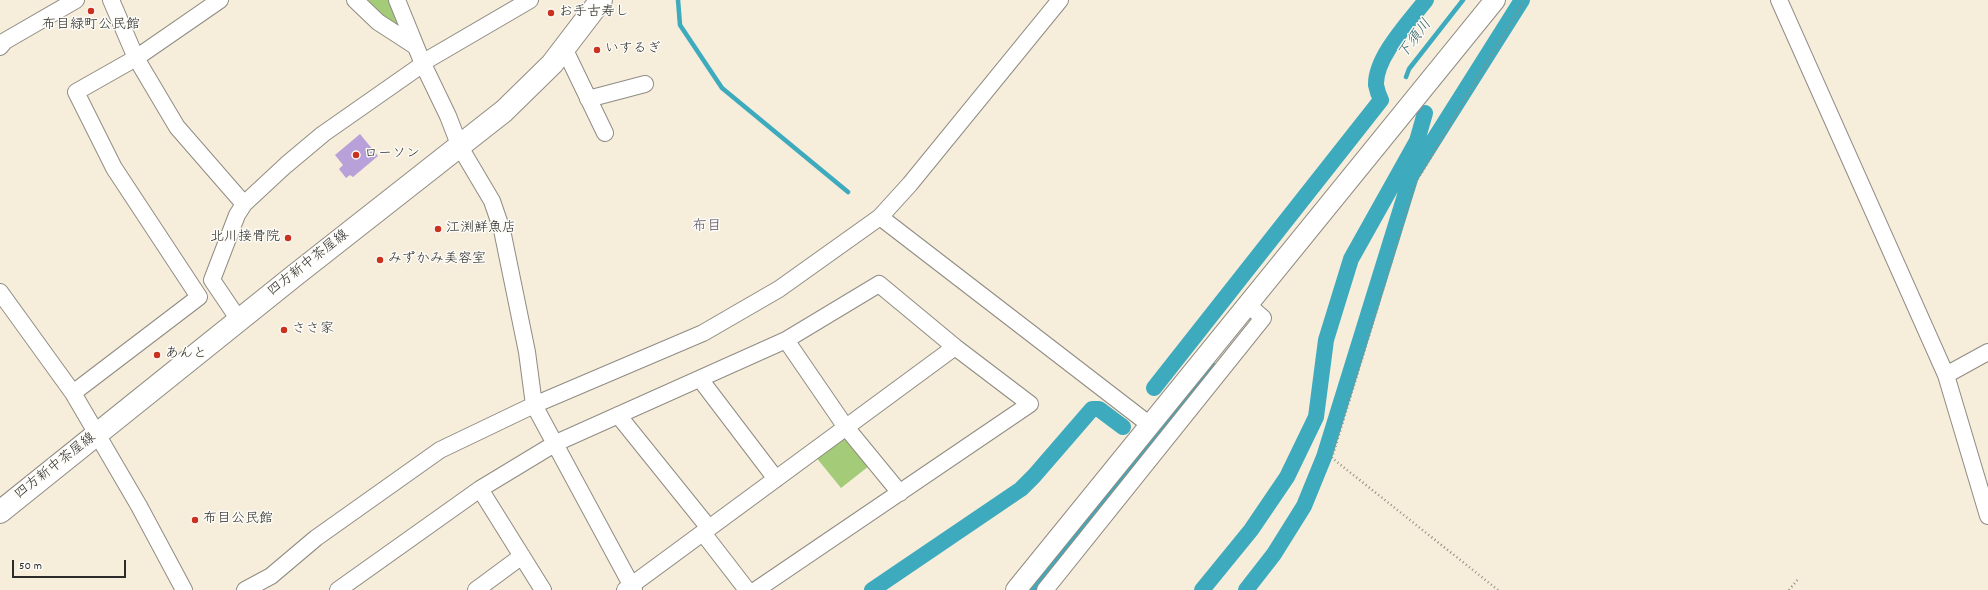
<!DOCTYPE html>
<meta charset="utf-8">
<style>
body{margin:0}
#map{position:relative;width:1988px;height:590px;overflow:hidden;background:#f6eddb;font-family:Dekko,sans-serif}
canvas{display:block}
.scale{position:absolute;left:12px;top:560px;width:114px;height:18px;box-sizing:border-box;border:2px solid #2b2b2b;border-top:0;padding-left:5px;font-size:12px;line-height:14px;white-space:nowrap;color:#2b2b2b;-webkit-text-stroke:3px #fdfcf7;paint-order:stroke}
</style>
<div id="map">
<canvas width="1988" height="590"></canvas>
<div class="scale">50 m</div>
</div>
<script>
const ctx = document.querySelector('canvas').getContext('2d');
ctx.lineJoin = 'round';
function fillPath(path, color) { ctx.fillStyle = color; ctx.fill(path, 'evenodd'); }
function stroke(path, color, width, dash) { ctx.strokeStyle = color; ctx.lineWidth = width; ctx.lineCap = dash ? 'butt' : 'round'; ctx.setLineDash(dash || []); ctx.stroke(path); }
function drawText(font, color, halo, rows, align = 'center') {
  ctx.font = font + ' Dekko,"Klee One",sans-serif'; ctx.lineWidth = 3; ctx.setLineDash([]); ctx.textBaseline = 'middle'; ctx.strokeStyle = halo; ctx.fillStyle = color; for (const [text, x, y, turn = 0] of rows) {
    ctx.save(); ctx.translate(x, y); ctx.rotate((+turn || 0) * Math.PI / 180); ctx.textAlign = isNaN(turn) ? turn : align; if (halo) ctx.strokeText(text, 0, 0); ctx.fillText(text, 0, 0); ctx.restore();
  }
}
const green = new Path2D(`
 M364 0H392L407 36Z
 M844 435 869 466 841 488 815 456Z`);
const stream = new Path2D(`
 M678 0 680 25 722 88 848 192
 M1406 77 1409 69 1463 0`);
const canal = new Path2D(`
 M1154 388 1381 100C1379 96 1377 90 1376 85 1375 57 1410 21 1426 0
 M872 590 1021 489 1034 476 1092 409H1099L1123 427
 M1034 590 1211 370
 M1202 590 1251 530 1287 477 1316 417 1326 340 1351 259 1417 141 1425 113
 M1246 590 1274 554 1304 506 1324 457 1411 176 1522 0`);
const building = new Path2D(`
 M360 134 378 156 353 177 350 175 346 178 339 169 343 165 335 155Z`);
const path = new Path2D(`
 M1498 590 1332 458 1415 184 1524 0
 M1789 590 1799 578`);
const minor = new Path2D(`
 M111 0 136 58 177 127 244 204
 M355 0 378 22 415 46
 M397 0 423 64 448 116 460 147 492 201 502 230 527 352 534 405 634 590
 M1779 0 1946 375 1988 516
 M0 47 5 41 76 0
 M564 48 605 133
 M422 63 530 0
 M588 99 645 84
 M880 217 1150 425
 M0 292 73 393 139 506 184 590
 M239 320 212 280 237 215 244 204 286 165 323 134 423 64
 M786 340 845 426 900 493
 M1946 375 1988 352
 M700 379 776 479
 M73 393 199 297 114 168 76 92 136 58 220 0
 M618 415 709 528
 M480 489 543 590
 M703 533 747 590
 M245 590 271 576 316 538 440 450 534 405 703 333 779 289 880 217 910 184 1060 0
 M338 590 480 489 556 443 786 340 879 284 955 347 625 590
 M476 590 522 556
 M756 590 1030 404 955 347
 M1045 590 1263 318 1247 304`);
const tertiary = new Path2D(`
 M1016 590 1495 0`);
const secondary = new Path2D(`
 M0 512 294 276 504 111 552 64 601 0`);
const markers = [
 [91,11,4,"#c8321e"],
 [551,13,4,"#c8321e"],
 [597,50,4,"#c8321e"],
 [356,155,4,"#c8321e"],
 [438,229,4,"#c8321e"],
 [288,238,4,"#c8321e"],
 [380,260,4,"#c8321e"],
 [284,330,4,"#c8321e"],
 [157,355,4,"#c8321e"],
 [195,520,4,"#c8321e"]
];
const poiNames = [
 ["お手古寿し",559,13],
 ["布目緑町公民館",91,26,"center"],
 ["いするぎ",605,50],
 ["ローソン",364,155],
 ["江渕鮮魚店",446,229],
 ["北川接骨院",280,238,"right"],
 ["みずかみ美容室",388,260],
 ["ささ家",292,330],
 ["あんと",165,355],
 ["布目公民館",203,520]
];
const streetNames = [
 ["四方新中茶屋線",309,264,-38],
 ["四方新中茶屋線",56,467,-38]
];
const waterNames = [
 ["下須川",1416,40,-53]
];
const neighbourhoodNames = [
 ["布目",707,228]
];
fillPath(green, '#a4cc78');
stroke(stream, '#3eaabd', 4.5);
stroke(canal, '#3eaabd', 16);
fillPath(building, '#b8a0d9');
stroke(minor, '#908c83', 18);
stroke(tertiary, '#908c83', 22);
stroke(secondary, '#908c83', 24);
stroke(path, '#908c83', 2.5, [1, 3]);
stroke(minor, '#fff', 16);
stroke(tertiary, '#fff', 20);
stroke(secondary, '#fff', 22);
for (const [x, y, r, color] of markers) { const dot = new Path2D(); dot.arc(x, y, r, 0, 2 * Math.PI); ctx.fillStyle = color; ctx.fill(dot); stroke(dot, '#fdfcf7', 1.5); }
drawText('14px', '#2b2b2b', '#fdfcf7', poiNames, 'left');
drawText('14px', '#2b2b2b', '#fdfcf7', streetNames);
drawText('italic 15px', '#335e65', '#fdfcf7', waterNames);
drawText('15px', '#5c5468', '#fdfcf7', neighbourhoodNames);
</script>
